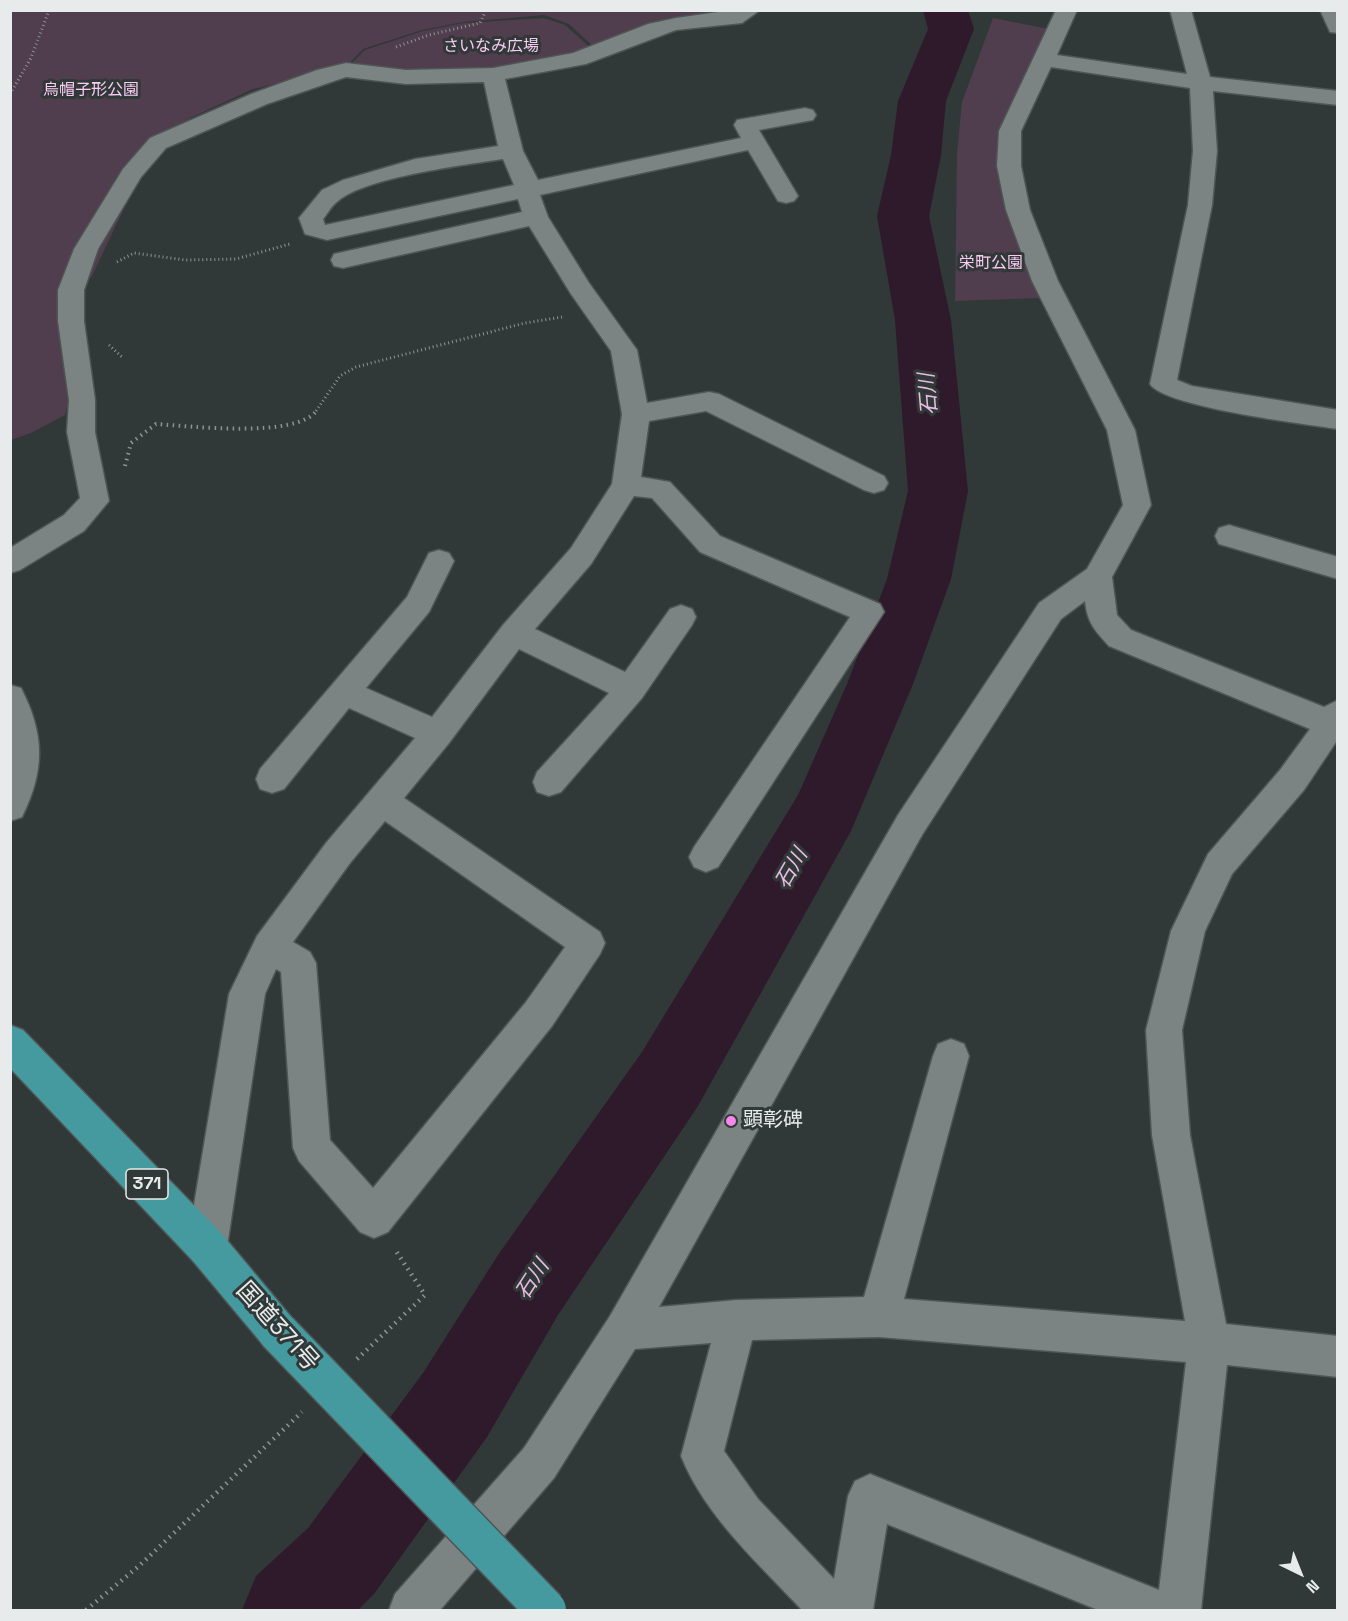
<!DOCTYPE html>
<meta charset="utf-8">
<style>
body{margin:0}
#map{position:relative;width:1348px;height:1621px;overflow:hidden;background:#313838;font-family:"Space Grotesk",sans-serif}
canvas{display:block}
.frame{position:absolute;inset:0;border:12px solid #e7ebeb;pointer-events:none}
.north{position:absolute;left:1270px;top:1543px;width:60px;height:60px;-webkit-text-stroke:4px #313838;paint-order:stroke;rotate:137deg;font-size:16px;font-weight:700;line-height:24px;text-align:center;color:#e7ebeb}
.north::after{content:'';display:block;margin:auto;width:21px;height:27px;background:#e7ebeb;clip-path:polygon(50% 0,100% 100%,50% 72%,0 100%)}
</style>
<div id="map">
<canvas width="1348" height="1621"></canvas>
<div class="frame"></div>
<div class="north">N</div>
</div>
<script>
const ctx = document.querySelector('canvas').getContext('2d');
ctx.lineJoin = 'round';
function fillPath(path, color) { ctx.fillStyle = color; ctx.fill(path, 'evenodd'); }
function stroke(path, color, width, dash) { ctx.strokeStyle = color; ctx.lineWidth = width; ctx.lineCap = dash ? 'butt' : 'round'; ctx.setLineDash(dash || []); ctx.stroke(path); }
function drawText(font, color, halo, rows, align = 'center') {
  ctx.font = font + ' "Space Grotesk","Noto Sans JP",sans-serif'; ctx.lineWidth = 6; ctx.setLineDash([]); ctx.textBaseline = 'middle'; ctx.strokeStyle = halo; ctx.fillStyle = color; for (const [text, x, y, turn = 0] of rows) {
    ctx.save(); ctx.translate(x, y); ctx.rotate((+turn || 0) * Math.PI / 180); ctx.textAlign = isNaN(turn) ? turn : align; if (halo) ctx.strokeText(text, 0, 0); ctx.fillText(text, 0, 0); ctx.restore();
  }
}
const green = new Path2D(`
 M10 11H738L597 50 569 24 544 15 463 22 422 30 363 49 345 68 253 89 190 118 157 137 136 169 129 198 92 276 70 297 71 391 65 415 31 433 11 440Z
 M544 18 565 25 593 50 545 65 405 75 347 68 365 50 423 31 463 23Z
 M993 18 1049 29 1001 129 1043 298 955 301 957 153 962 102Z`);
const river = new Path2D(`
 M923 10H968L974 29 946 101 941 155 929 216 951 320 968 491 951 579 913 684 851 831 698 1106 558 1315 487 1437 374 1594 358 1610H242L256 1576 308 1528 423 1373 498 1255 642 1052 798 795 847 684 887 579 908 491 895 320 877 216 891 155 898 101 928 29Z`);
const pathFar2 = new Path2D(`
 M396 47 429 35 480 23 486 10
 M10 94 31 58 49 10
 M117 262 134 253 185 260 236 259 290 244
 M109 345 122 357
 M316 411 340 376 356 367 525 323 562 317`);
const pathFar1 = new Path2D(`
 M125 466 131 443 156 424C189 426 298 439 317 410`);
const path = new Path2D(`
 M357 1359 425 1295 396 1251
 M86 1610 139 1566 302 1412`);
const minor = new Path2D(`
 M732 10H760L742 23 676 30 586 64 505 79 523 151 538 180 741 138 734 125 737 120 805 108 813 110 816 115 813 120 759 130 798 196 794 201 786 203 778 201 748 150 540 195 548 217 589 283 637 350 647 403 709 392 719 394 884 476 888 483 884 490 874 493 864 490 706 411 649 421 641 477 670 482 720 536 880 604 884 612 718 867 706 872 694 867 689 857 694 847 850 617 700 552 652 498 634 496 591 564 535 629 625 672 670 609 681 605 692 609 696 617 692 625 642 698 561 792 549 796 537 792 533 782 537 772 609 693 519 649 449 743 404 798 600 932 605 943 600 954 552 1026 388 1232 374 1238 360 1232 299 1161 293 1148 281 972 276 969 265 994 227 1247 221 1261 207 1267 193 1261 187 1247 229 994 257 936 326 843 415 738 349 708 284 789 272 793 260 789 256 779 260 769 407 597 429 553 439 550 449 553 454 561 429 612 366 688 432 717 503 625 571 548 612 484 622 414 611 351 571 294 529 226 343 268 334 266 331 260 334 254 343 252 522 212 518 199 327 240 305 234 299 218 322 190 343 180 415 159 498 146 484 82 406 84 346 77 267 104 166 148 141 177 98 249 84 290V321L95 400V432L109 501 84 531 20 570 10 573V548L64 515 80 498 67 432 69 400 58 321V290L74 249 123 169 150 138 251 94 317 70 346 63 406 70 493 68 573 53 648 24 676 18ZM503 159 514 185 325 225 323 219C328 213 332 205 338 201 366 177 465 165 503 159ZM385 821 565 947 526 1002 373 1188 330 1140 316 963 310 952 293 942 350 863Z
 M1056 10H1077L1057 55 1187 74 1170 10H1191L1210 77 1338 91V105L1213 91 1217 151 1212 205 1177 380 1192 386 1338 410V429C1305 424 1164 407 1150 384L1188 205 1193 151 1190 88 1051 67 1021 131V166L1030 210 1058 281 1135 430 1151 505 1112 577 1117 615 1131 630 1324 707 1338 700V739L1304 790 1232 874 1205 931 1182 1030 1190 1135 1226 1324 1338 1336V1377L1227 1365 1201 1610H1098L887 1524 873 1610H802C759 1564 705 1516 681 1456L711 1343 635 1349 554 1478 440 1610H389L395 1594 524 1448 610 1316 898 815 1039 603 1087 569 1123 505 1107 430 1032 281 1006 210 997 166 999 131ZM1085 601C1087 622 1095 631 1109 646L1310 729 1280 770 1208 854 1171 931 1146 1030 1152 1135 1185 1321 904 1299 969 1056 964 1044 951 1039 938 1044 933 1056 864 1297 737 1300 659 1307 922 835 1061 619ZM879 1337 1186 1362 1159 1590 870 1474 855 1481 848 1496 834 1579 758 1499 724 1451 752 1340Z
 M1320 10H1338V33L1330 32Z
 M1229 525 1338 557V579L1219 544 1215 536 1219 528Z
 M10 685 21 688C45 735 45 770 22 817L10 821Z`);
const trunk = new Path2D(`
 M10 1025 23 1030 221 1233 292 1318 298 1332 292 1346 278 1352 264 1346 193 1261 10 1068Z`);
const trunkBridge = new Path2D(`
 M278 1332 546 1610`);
const markers = [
 [731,1121,6,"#f788eb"]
];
const farParknames = [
 ["さいなみ広場",491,47],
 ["烏帽子形公園",91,91],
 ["栄町公園",991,264]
];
const shields = [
 [147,1184,42]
];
const shieldNames = [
 ["371",147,1184]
];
const poiNames = [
 ["顕彰碑",743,1121]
];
const waterNames = [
 ["石川",929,394,-95],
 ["石川",792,869,-60],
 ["石川",533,1280,-57]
];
const nearStreetnames = [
 ["国道371号",277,1327,48]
];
fillPath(green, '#503d4d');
fillPath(river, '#2f1a2c');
stroke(minor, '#4f5454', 3);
stroke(trunk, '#4f5454', 3);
stroke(pathFar2, '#8e9494', 3, [1, 3]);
stroke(pathFar1, '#8e9494', 4, [1.5, 4.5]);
stroke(path, '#8e9494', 4.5, [1.5, 5]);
fillPath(minor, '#7b8383');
fillPath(trunk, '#449a9e');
stroke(trunkBridge, '#4f5454', 43, []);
stroke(trunkBridge, '#449a9e', 40);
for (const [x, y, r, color] of markers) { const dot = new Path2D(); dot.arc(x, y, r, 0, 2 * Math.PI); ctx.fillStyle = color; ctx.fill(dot); stroke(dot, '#313838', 2); }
drawText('16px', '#fbcbf4', '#313838', farParknames);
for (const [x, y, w] of shields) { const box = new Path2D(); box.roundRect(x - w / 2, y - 15, w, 30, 4.5); ctx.fillStyle = '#313838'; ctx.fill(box); stroke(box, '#e7ebeb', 1.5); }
drawText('bold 18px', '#e7ebeb', null, shieldNames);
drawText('20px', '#e7ebeb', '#313838', poiNames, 'left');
drawText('italic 21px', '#e9bae2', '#313838', waterNames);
drawText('24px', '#e7ebeb', '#313838', nearStreetnames);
</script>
